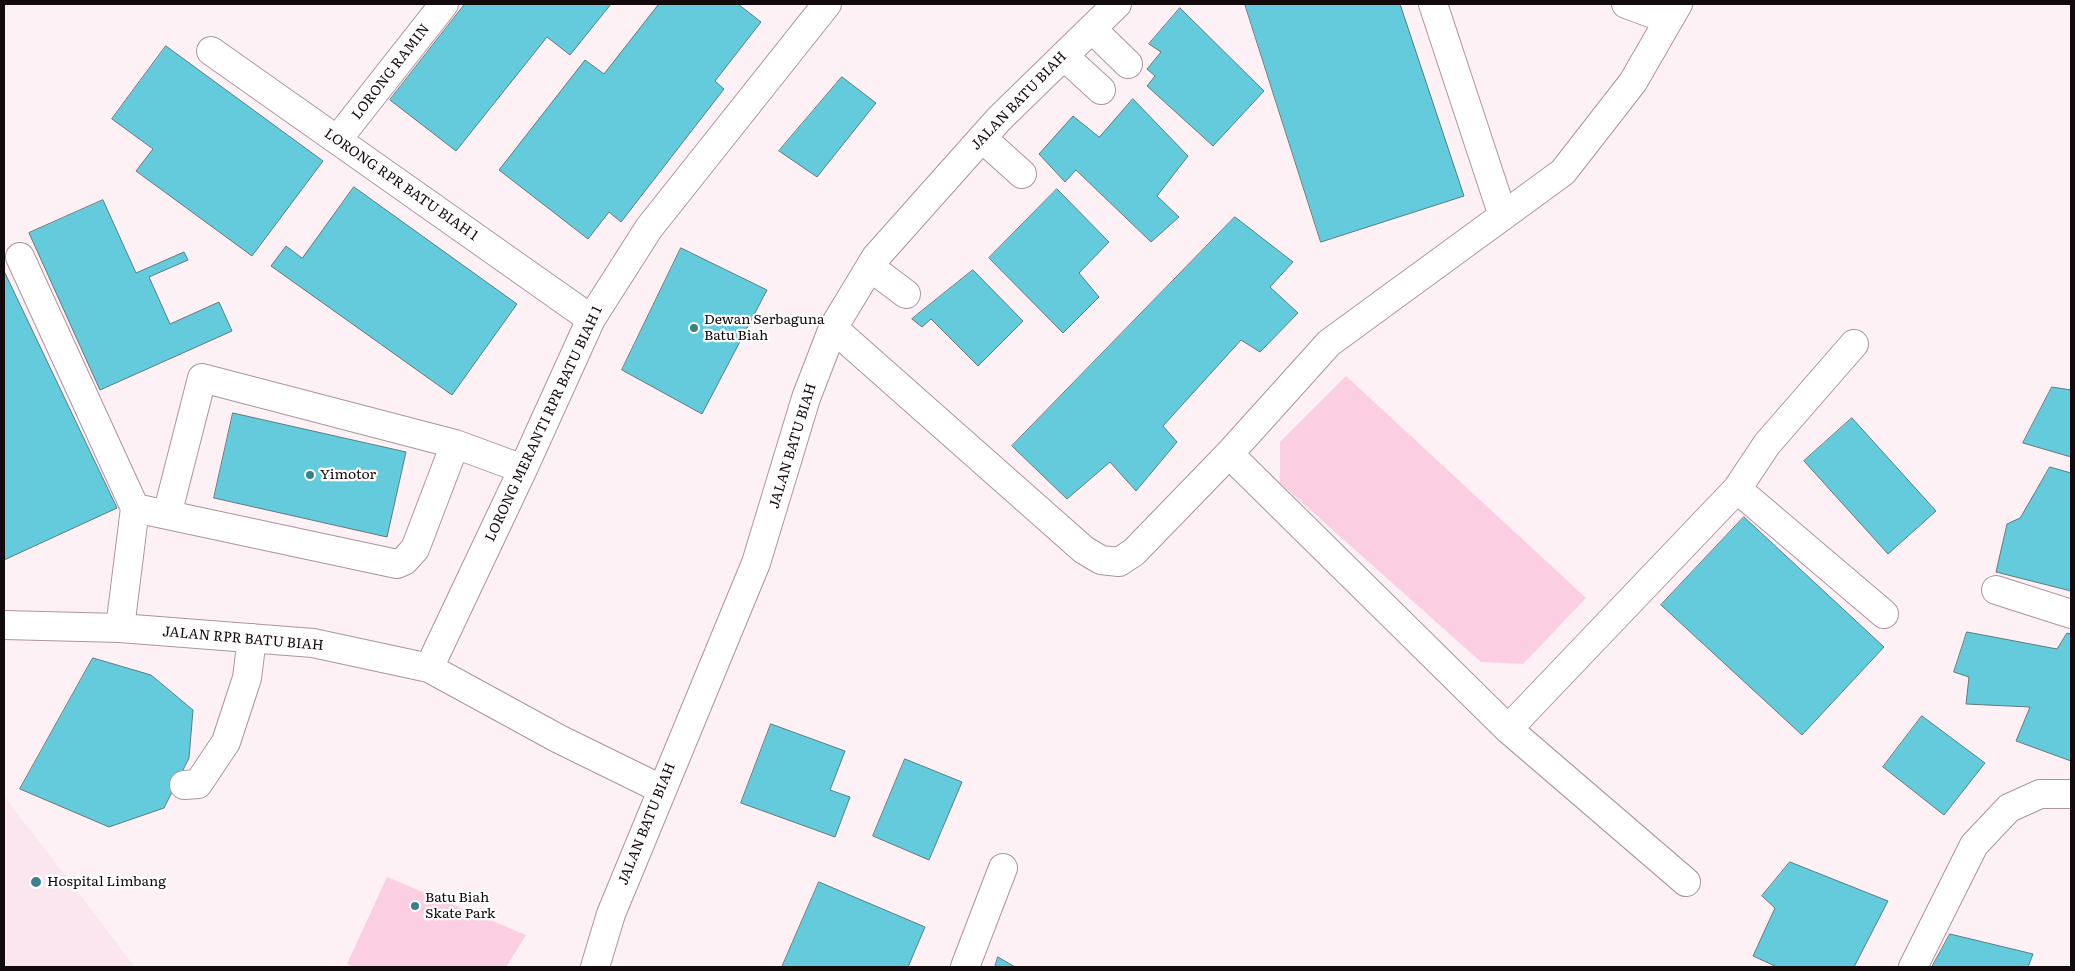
<!DOCTYPE html>
<style>
body{margin:0}
#map{position:relative;width:2075px;height:971px;overflow:hidden;background:#fdf1f6;font-family:Literata,serif}
canvas{display:block}
.frame{position:absolute;inset:0;border:5px solid #130a0e;pointer-events:none}
</style>
<div id="map">
<canvas width="2075" height="971"></canvas>
<div class="frame"></div>
</div>
<script>
const ctx = document.querySelector('canvas').getContext('2d');
ctx.lineJoin = 'round';
function fillPath(path, color) { ctx.fillStyle = color; ctx.fill(path, 'evenodd'); }
function stroke(path, color, width, dash) { ctx.strokeStyle = color; ctx.lineWidth = width; ctx.lineCap = dash ? 'butt' : 'round'; ctx.setLineDash(dash || []); ctx.stroke(path); }
function drawText(font, color, halo, rows, align = 'center') {
  ctx.font = font + ' Literata,serif'; ctx.lineWidth = 4.5; ctx.setLineDash([]); ctx.textBaseline = 'middle'; ctx.strokeStyle = halo; ctx.fillStyle = color; for (const [text, x, y, turn = 0] of rows) {
    ctx.save(); ctx.translate(x, y); ctx.rotate((+turn || 0) * Math.PI / 180); ctx.textAlign = isNaN(turn) ? turn : align; if (halo) ctx.strokeText(text, 0, 0); ctx.fillText(text, 0, 0); ctx.restore();
  }
}
const built = new Path2D(`
 M4 796 135 967H4Z`);
const green = new Path2D(`
 M1346 376 1586 598 1523 664 1481 662 1280 483V442Z
 M387 877 526 935 506 967H354L347 964Z`);
const building = new Path2D(`
 M465 4H611L570 55 547 37 456 151 390 100Z
 M656 4H738L761 22 715 81 724 89 621 222 609 212 588 239 499 170 585 60 604 74 658 5Z
 M1245 4H1400L1464 196 1321 242Z
 M1180 8 1264 91 1213 146 1147 86 1155 76 1147 69 1161 52 1149 44Z
 M166 46 323 161 252 256 136 171 153 149 112 119Z
 M842 77 876 103 817 177 779 151Z
 M1133 99 1188 156 1157 196 1179 217 1151 242 1076 170 1065 182 1039 154 1073 116 1099 137Z
 M354 187 517 304 452 395 271 266 286 246 302 258Z
 M1057 189 1109 242 1079 273 1099 297 1063 333 989 258Z
 M103 200 136 273 184 252 188 260 149 277 170 324 219 302 232 331 100 390 29 233Z
 M1235 217 1293 262 1270 287 1298 313 1260 352 1241 340 1163 426 1177 442 1136 491 1110 462 1067 499 1012 446Z
 M681 248 767 290 702 414 622 370Z
 M973 270 1023 321 978 366 931 319 922 327 912 319Z
 M4 271 117 508 4 560Z
 M2052 387 2071 390V457L2023 443Z
 M233 413 406 452 387 537 214 498Z
 M1852 418 1936 511 1888 554 1804 461Z
 M2050 467 2071 473V591L1996 572 2007 524 2020 518Z
 M1744 517 1884 647 1802 735 1661 605Z
 M1967 632 2057 649 2067 633 2071 634V761L2016 741 2030 707 1966 704 1969 677 1954 672Z
 M93 658 151 675 193 710 189 758 164 808 109 827 20 789Z
 M1922 716 1985 763 1944 815 1883 767Z
 M771 724 845 751 830 790 850 797 835 837 741 803Z
 M905 759 962 782 929 860 873 836Z
 M1790 862 1888 901 1854 967H1777L1753 956 1775 908 1762 896Z
 M819 882 925 927 908 967H782Z
 M1950 934 2033 954 2028 967H1932Z
 M998 957 1015 967H995Z`);
const minor = new Path2D(`
 M1433 4 1503 216
 M1626 4 1667 19
 M1092 29 1128 64
 M211 51 591 319
 M1064 56 1101 90
 M982 138 1022 174
 M337 140 444 4
 M20 257 135 508 120 628
 M870 267 906 294
 M833 328 1084 550 1101 560 1119 562 1134 552 1229 454 1329 343 1563 172 1633 82 1678 4
 M1229 454 1508 729 1686 882
 M1737 489 1884 614
 M135 508 397 564 404 561 415 549 455 444
 M167 515 202 378 455 444 523 469
 M1996 590 2071 614
 M4 625 120 628 313 643 429 668 559 739 661 789
 M429 668 523 469 591 319 649 228 827 4
 M1508 729 1737 489 1767 444 1854 344
 M184 785 198 784 226 742 247 678 252 638
 M965 967 1003 868
 M1913 967 1974 845 2009 808 2040 794H2071`);
const major = new Path2D(`
 M595 967 611 914 756 563 806 398 833 328 876 257 999 119 1117 4`);
const markers = [
 [694,328,5,"#3b818d"],
 [310,475,5,"#3b818d"],
 [36,882,6,"#3b818d"],
 [415,906,5,"#3b818d"]
];
const streetNames = [
 ["LORONG RAMIN",391,72,-52],
 ["JALAN BATU BIAH",1019,101,-46],
 ["LORONG RPR BATU BIAH 1",401,185,35],
 ["LORONG MERANTI RPR BATU BIAH 1",544,424,-65],
 ["JALAN BATU BIAH",793,446,-73],
 ["JALAN RPR BATU BIAH",243,639,5],
 ["JALAN BATU BIAH",647,824,-68]
];
const poiNames = [
 ["Dewan Serbaguna",704,320],
 ["Batu Biah",704,336],
 ["Yimotor",320,475],
 ["Hospital Limbang",47,882],
 ["Batu Biah",425,898],
 ["Skate Park",425,914]
];
fillPath(built, '#fbe5ef');
fillPath(green, '#fccee2');
fillPath(building, '#64cbdd');
stroke(building, '#5d7b80', 1);
stroke(minor, '#ae939f', 30);
stroke(major, '#ae939f', 30);
stroke(minor, '#fff', 28);
stroke(major, '#fff', 28);
for (const [x, y, r, color] of markers) { const dot = new Path2D(); dot.arc(x, y, r, 0, 2 * Math.PI); ctx.fillStyle = color; ctx.fill(dot); stroke(dot, '#fff', 2); }
drawText('14px', '#130a0e', '#fff', streetNames);
drawText('14px', '#130a0e', '#fff', poiNames, 'left');
</script>
